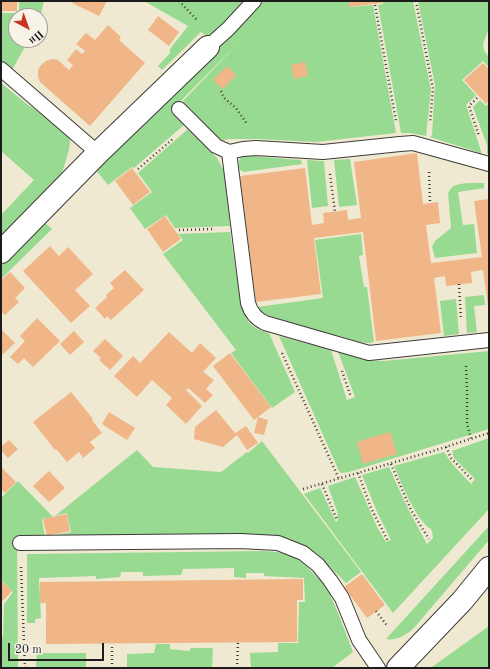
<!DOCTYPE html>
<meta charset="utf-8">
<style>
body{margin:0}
#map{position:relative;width:490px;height:669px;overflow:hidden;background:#f0e9d2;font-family:"Old Standard TT",serif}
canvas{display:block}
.frame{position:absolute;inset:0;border:2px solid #1c1c1c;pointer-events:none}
.north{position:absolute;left:8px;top:8px;width:40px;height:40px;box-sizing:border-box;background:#f7f3e8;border:1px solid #9f9d96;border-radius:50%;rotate:139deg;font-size:11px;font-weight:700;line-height:16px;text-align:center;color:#1c1c1c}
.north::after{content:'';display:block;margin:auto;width:14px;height:18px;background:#c8321e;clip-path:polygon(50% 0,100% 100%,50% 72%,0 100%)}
.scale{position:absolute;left:8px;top:643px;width:96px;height:18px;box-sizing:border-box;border:2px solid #1c1c1c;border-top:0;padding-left:5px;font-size:12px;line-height:14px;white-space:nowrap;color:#1c1c1c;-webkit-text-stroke:3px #f7f3e8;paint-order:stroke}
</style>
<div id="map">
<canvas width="490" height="669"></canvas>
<div class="frame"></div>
<div class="north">Пн</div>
<div class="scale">20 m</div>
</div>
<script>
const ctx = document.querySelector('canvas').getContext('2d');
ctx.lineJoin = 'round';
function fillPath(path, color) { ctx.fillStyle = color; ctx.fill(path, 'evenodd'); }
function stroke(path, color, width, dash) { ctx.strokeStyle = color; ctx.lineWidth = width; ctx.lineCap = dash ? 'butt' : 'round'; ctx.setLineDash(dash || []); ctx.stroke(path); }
const green = new Path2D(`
 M19 1H44L40 18V16H16V40H29L12 70 1 60V13H19Z
 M144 1H244L220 27 209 37 201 32 162 70 158 66 170 53V49L188 26Z
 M262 1H349L350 7 373 5 396 133 316 142 259 139H229L224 140 218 138 183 101 241 40 171 111 184 125 134 168 132 167 108 185 95 169 213 47 234 26 244 23Z
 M383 1H413L431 90 426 136 410 133H401L378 5 383 4Z
 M418 1H489C489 9 490 19 489 27 486 40 478 45 489 57V67L483 61 462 80 476 95 466 105 482 154 471 150 430 137 432 135 435 85Z
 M1 83 28 105 57 123 70 139 69 150 62 173 1 235V215L34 180 1 151Z
 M480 100 486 106 489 103V154H487V145L473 107Z
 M188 129 217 158 224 171 230 226 175 228 166 215 145 229 130 208 152 192 138 173Z
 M251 156 301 160 302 164 244 172 240 170C237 157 240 157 251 156Z
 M350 159 357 205 339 207 334 160Z
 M307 160 324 161 328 206 312 208Z
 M484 183V188L458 192 463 225 474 224 477 253 435 258 432 247 435 241 451 228 448 193C450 190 452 187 454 186 461 182 476 183 484 183Z
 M43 221 52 229 1 279V263Z
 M230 232 241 306C247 323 251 328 269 333L295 392 272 408 231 353 236 350 163 254 183 240 178 234Z
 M361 234 363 255 359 256 364 287H367L374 342C365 345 353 340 344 337 316 331 288 322 261 313L257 307 323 298 315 240Z
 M484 295 485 305 474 306 477 332 467 333 465 297Z
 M456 299 459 334 444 336 440 301Z
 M279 336 331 350 347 400 355 397 337 349 371 360 384 361 489 351V429L349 472 341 473 339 471Z
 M489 438V509L393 613 304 494 320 488 336 522 338 520 337 515 338 514 328 486 355 477 378 529 386 542 391 540 377 512 362 475 389 467 408 509 427 544 433 538C432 525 430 531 424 523 412 510 401 482 394 466L444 452 454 466 471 484 475 479 454 458 452 451Z
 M262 441 361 572 346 583 317 554 292 540 265 535 55 538 17 536 18 668H1V637H3L4 604 13 592 1 580V498L18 481 53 517 42 519 45 537 71 532 67 513 55 516 137 450 153 467 221 472 247 452 248 453Z
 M489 526V540L413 629C406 635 396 641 386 639Z
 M263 551 277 552 291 555 303 563 322 582 328 590 338 613 353 652 332 668H251L250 653 278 652V643H298L299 602H305L304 578 264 576V573H246V578L234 577V568L183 569 181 575 143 576V572H121L120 577 96 579V576L39 578 41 618 35 619V623H27V554Z
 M489 626V668H432V667Z
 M156 644H170V649L189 651 191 648H213L212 668H127V654L154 653Z
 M37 653H86V668H37L36 665Z`);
const building = new Path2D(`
 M1 1H17V11H1Z
 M73 1H107L99 16 72 3Z
 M349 1H382V3L349 7Z
 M158 16 179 32 169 46 148 30Z
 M108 25 121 37 119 40 145 63 90 126 40 82 38 76V70L41 65 46 61 52 59 58 60 69 70 73 65 67 60 76 49 82 54 85 51 76 44 86 33 95 40Z
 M305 62 308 76 294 79 291 65Z
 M483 63 489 69V101L486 104 464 80Z
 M227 66 236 75 223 89 213 80Z
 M417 153 423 204 438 202 440 223 426 225 431 263 482 257 474 201 489 199V306H488L483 270 471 272 472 283 446 286 445 276 434 278 441 333 376 341 363 232 314 238 321 294 256 302 240 176 305 168 312 225 324 223 323 213 347 210 348 220 361 218 354 162Z
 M132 168 150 192 133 205 115 181Z
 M165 216 181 239 163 252 147 229Z
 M50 246 59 256 68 247 93 274 75 290 90 306 71 323 23 271Z
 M125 270 144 290 111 320 107 316 105 319 95 308 107 297 106 295 114 288 110 283Z
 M10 272 25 288 15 298 19 302 5 315 1 311V280Z
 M37 318 60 341 33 367 24 358 18 364 10 357 25 341 20 336Z
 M1 329 15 343 1 356Z
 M74 331 84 342 70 355 60 344Z
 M169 332 192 353 200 343 216 358 203 372 214 380 206 389 213 395 205 403 188 388 186 390 202 406 186 424 166 405 172 398 152 380 137 397 114 376 133 356 140 363Z
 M105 339 123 356 110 370 99 360 101 358 93 351Z
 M230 353 271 407 258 417 268 420 264 435 254 433 258 417 254 420 213 366Z
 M71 392 93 419 92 420 102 433 90 442 95 448 83 458 79 452 67 462 56 449 55 450 33 422Z
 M216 410 235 433 246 426 258 443 247 450 237 435 223 447 194 439 195 427Z
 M109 412 135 428 127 440 102 424Z
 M390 432 397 454 363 464 357 442Z
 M9 440 18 449 8 458 1 450V447Z
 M1 467 16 482 5 493 1 489Z
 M49 471 65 488 49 502 33 486Z
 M67 514 70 531 47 536 43 519Z
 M362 574 385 605 367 618 344 587Z
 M303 579V600H297V642L46 644V603H40V582Z
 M1 581 12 591 3 601 1 599Z`);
const path = new Path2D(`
 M179 1 198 21
 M416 1 433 89 430 123
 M375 5 396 121
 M221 91 224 98 236 108 247 124
 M477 98 469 106 479 136
 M138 169 174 138
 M429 172 430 203
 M330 174 335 212
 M179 230 214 229
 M459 284 461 319
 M282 353 339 479
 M466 366 467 390V423L471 439
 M342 371 351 397
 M446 447 451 458 473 481
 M391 464 411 510 429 539
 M358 473 371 508 388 541
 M322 484 337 520
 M303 489 433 451 489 433
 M21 567 25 668
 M376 611 388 627
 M112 668V644
 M237 668 238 642`);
const service = new Path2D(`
 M208 47 228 29 254 1
 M1 69 98 153
 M179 109 216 146 229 152 243 149 256 148 323 152 400 144 413 143 489 164
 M229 152 248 303C251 313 256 319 265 323L369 353 489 340
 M20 543 240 541 278 543 303 553 318 565 330 580 342 598 359 640 378 668`);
const minor = new Path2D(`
 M1 252 98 153 208 47
 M398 668 462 601 489 568`);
fillPath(green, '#98da91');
fillPath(building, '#f0b687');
stroke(service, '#3c3b37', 16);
stroke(minor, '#3c3b37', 24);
stroke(path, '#3c3b37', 2.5, [1, 3]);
stroke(service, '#fff', 14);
stroke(minor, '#fff', 22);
</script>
